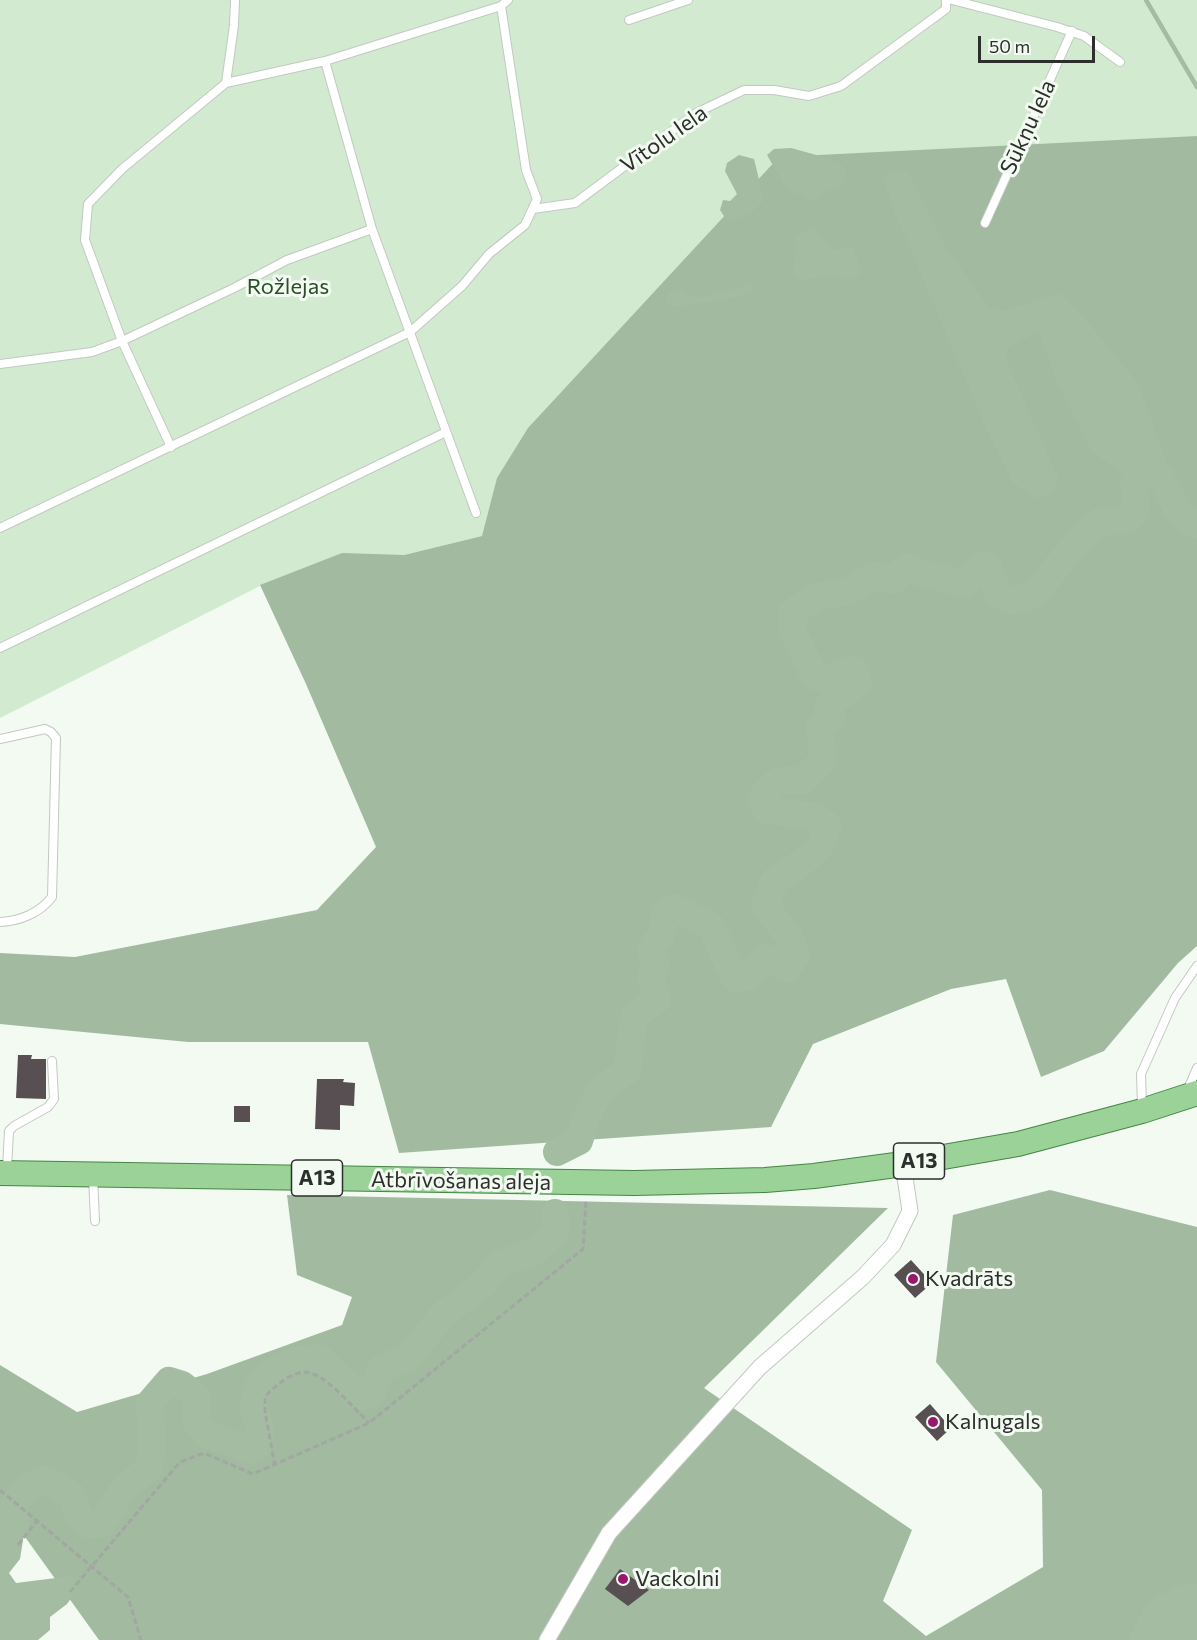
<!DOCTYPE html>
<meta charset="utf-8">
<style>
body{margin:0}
#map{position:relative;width:1197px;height:1640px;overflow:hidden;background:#f2faf2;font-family:Commissioner,sans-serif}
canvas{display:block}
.scale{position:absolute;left:978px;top:36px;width:117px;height:27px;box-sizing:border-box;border:3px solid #2c2f2c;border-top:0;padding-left:8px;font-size:18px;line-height:21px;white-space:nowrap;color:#2c2f2c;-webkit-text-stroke:4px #f2faf2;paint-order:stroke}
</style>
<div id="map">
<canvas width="1197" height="1640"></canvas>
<div class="scale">50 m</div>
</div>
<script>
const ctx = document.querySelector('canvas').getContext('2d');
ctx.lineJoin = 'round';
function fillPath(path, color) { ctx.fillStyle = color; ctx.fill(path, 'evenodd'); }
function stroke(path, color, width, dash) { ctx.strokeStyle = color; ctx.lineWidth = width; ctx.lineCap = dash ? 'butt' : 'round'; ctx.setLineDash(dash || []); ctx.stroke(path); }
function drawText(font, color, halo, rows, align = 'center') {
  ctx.font = font + ' Commissioner,sans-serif'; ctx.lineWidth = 6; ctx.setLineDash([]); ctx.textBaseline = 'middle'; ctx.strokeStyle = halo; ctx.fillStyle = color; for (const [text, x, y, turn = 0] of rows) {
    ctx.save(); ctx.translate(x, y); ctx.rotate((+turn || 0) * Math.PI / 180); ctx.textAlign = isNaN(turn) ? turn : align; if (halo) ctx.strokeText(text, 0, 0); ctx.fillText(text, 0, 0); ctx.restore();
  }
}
const green = new Path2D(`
 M0 0H1197V175L482 536 404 555 260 586 0 718Z`);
const forest = new Path2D(`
 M1197 136V946L1178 963 1104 1051 1041 1077 1006 979 951 989 813 1044 771 1127 399 1153 368 1042H188L0 1024V953L75 957 317 910 376 847 306 684 260 585 342 553 404 555 482 536 497 478 528 428 779 157Z
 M1050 1190 1197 1227V1640H99L15 1523 1 1520 0 1517V1365L77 1412 207 1374 342 1325 352 1297 297 1275 287 1195 888 1208 704 1388 912 1530 883 1601 926 1636 1043 1567 1042 1490 936 1362 953 1215Z`);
const water = new Path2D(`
 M791 148 838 161 846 170 844 183 810 201 787 190 767 155 774 149Z
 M739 155 754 159 764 200 751 214 733 221 724 216 720 210 723 200 730 201 737 194 725 171 727 163Z
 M892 170 908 171 946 247 989 308 1007 310 1059 293 1082 315 1139 384 1167 464 1160 476 1148 469 1134 480 1093 453 1056 381 1039 332 1006 349 1008 364 1058 477 1056 489 1037 500 1013 483 985 426 894 211 883 177Z
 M813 228 834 250 852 246 863 273 849 280 822 275 799 282 792 272 797 249 794 236Z
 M753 284 754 291C729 301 700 303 673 307L665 302 669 292 680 290C684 292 689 295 693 297 700 299 741 286 753 284Z
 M0 1520 15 1522 24 1534 20 1559 9 1573 16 1583 72 1576 77 1590 67 1604 50 1617V1630L38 1640H0Z
 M1197 1584V1640H1128L1146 1603 1177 1585Z`);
const stream = new Path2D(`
 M1146 0 1197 87`);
const river = new Path2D(`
 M557 1152 579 1141 586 1118 600 1091 627 1071 634 1016 657 1000 651 977 656 962 651 949 662 933 665 914 675 908 711 926 735 978 748 976 767 958 787 969 796 955 788 934 765 907 774 881 796 867 819 848 828 826 816 817 767 810 761 800C774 779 778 779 802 781L823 761 820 727 832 718 828 706 858 682 854 669 828 680 814 675 793 633V612L816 597 851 590 873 576 894 580 906 567 922 573 966 584 981 565 987 566 999 595 1013 601 1035 593 1087 531 1100 522 1127 521 1136 511 1134 480 1148 469 1160 476 1180 514 1197 525
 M15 1522 12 1511C18 1495 28 1486 43 1479L71 1494 78 1515 90 1525 102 1523 124 1489 149 1468 152 1452 150 1403 169 1381 182 1385 197 1397V1423L207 1434 249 1450 259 1445C259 1440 260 1435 260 1430 259 1422 254 1415 254 1407 254 1373 290 1359 319 1358L361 1397 372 1394 380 1370 408 1357 445 1313 484 1283 500 1264 533 1252 555 1233V1213`);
const building = new Path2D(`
 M18 1055H32L31 1059H46V1099L16 1098Z
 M317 1079H344L343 1082 355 1083 354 1106 340 1105V1130L315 1129Z
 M234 1106H250V1122H234Z
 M911 1260 932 1283 915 1298 894 1275Z
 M930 1404 951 1428 937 1441 915 1417Z
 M620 1569 649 1590 628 1606 605 1589Z`);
const path = new Path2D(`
 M275 1466 265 1412V1397C273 1387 290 1373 304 1372 324 1371 355 1410 369 1423
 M0 1490 128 1597 141 1640
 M18 1545 37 1521
 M70 1592 180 1462 204 1453 253 1474 369 1423 583 1249 586 1201`);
const service = new Path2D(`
 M952 0 1057 27 1084 36 1120 62
 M629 20 688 0
 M325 61 372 229 476 513
 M226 83 325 61 501 6 508 0
 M533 209 575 203 696 113 744 90H774L809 96 841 86 946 9V0
 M985 223 1072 31
 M0 364 92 352 122 341 234 288 287 260 372 229
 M171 447 122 341 85 240 88 204 122 169 226 83 234 25 235 0
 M0 528 410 332 462 286 489 254 525 225 537 199 526 170 501 6
 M0 648 446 432
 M0 739 45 729 51 732 56 738 52 897C40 913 20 921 0 922
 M1188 1089 1197 1068
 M1142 1106 1141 1074 1175 998 1197 966
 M7 1169 9 1131 14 1126 48 1107 54 1099 52 1061
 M93 1176 95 1221`);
const minor = new Path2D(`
 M547 1640 609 1533 760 1367 863 1277 893 1245 910 1211 903 1164`);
const primary = new Path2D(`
 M0 1173 634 1183 765 1180 814 1176 903 1164 1018 1144 1142 1111 1197 1093`);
const markers = [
 [913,1279,6,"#99186e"],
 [933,1422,6,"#99186e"],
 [623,1579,6,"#99186e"]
];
const shields = [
 [919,1161,51],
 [317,1178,51]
];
const shieldNames = [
 ["A13",919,1161],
 ["A13",317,1178]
];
const streetNames = [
 ["Sūkņu Iela",1028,127,-65],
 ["Vītolu Iela",664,139,-35],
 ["Atbrīvošanas aleja",461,1181,1]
];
const parkNames = [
 ["Rožlejas",288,287]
];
const poiNames = [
 ["Kvadrāts",925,1279],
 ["Kalnugals",945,1422],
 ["Vackolni",635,1579]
];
fillPath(green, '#d2ead0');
fillPath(forest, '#a2baa0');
fillPath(water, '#a4bca1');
stroke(stream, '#a4bca1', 4.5);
stroke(river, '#a4bca1', 28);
fillPath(building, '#584f53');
stroke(service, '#c2c9c1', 10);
stroke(minor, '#c2c9c1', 17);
stroke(primary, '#478544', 26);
stroke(path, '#a1a7a1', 3, [6, 3]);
stroke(service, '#fff', 8);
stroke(minor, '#fff', 15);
stroke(primary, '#9ad297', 24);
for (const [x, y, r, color] of markers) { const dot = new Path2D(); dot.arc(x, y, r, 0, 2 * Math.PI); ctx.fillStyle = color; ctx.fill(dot); stroke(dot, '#f2faf2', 2); }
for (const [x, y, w] of shields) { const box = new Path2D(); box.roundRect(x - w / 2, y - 18, w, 36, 4.5); ctx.fillStyle = '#f2faf2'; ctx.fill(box); stroke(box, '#2c2f2c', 1.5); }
drawText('bold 21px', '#2c2f2c', null, shieldNames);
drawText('22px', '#2c2f2c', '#f2faf2', streetNames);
drawText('22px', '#2a4e28', '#f2faf2', parkNames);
drawText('22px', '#2c2f2c', '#f2faf2', poiNames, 'left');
</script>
